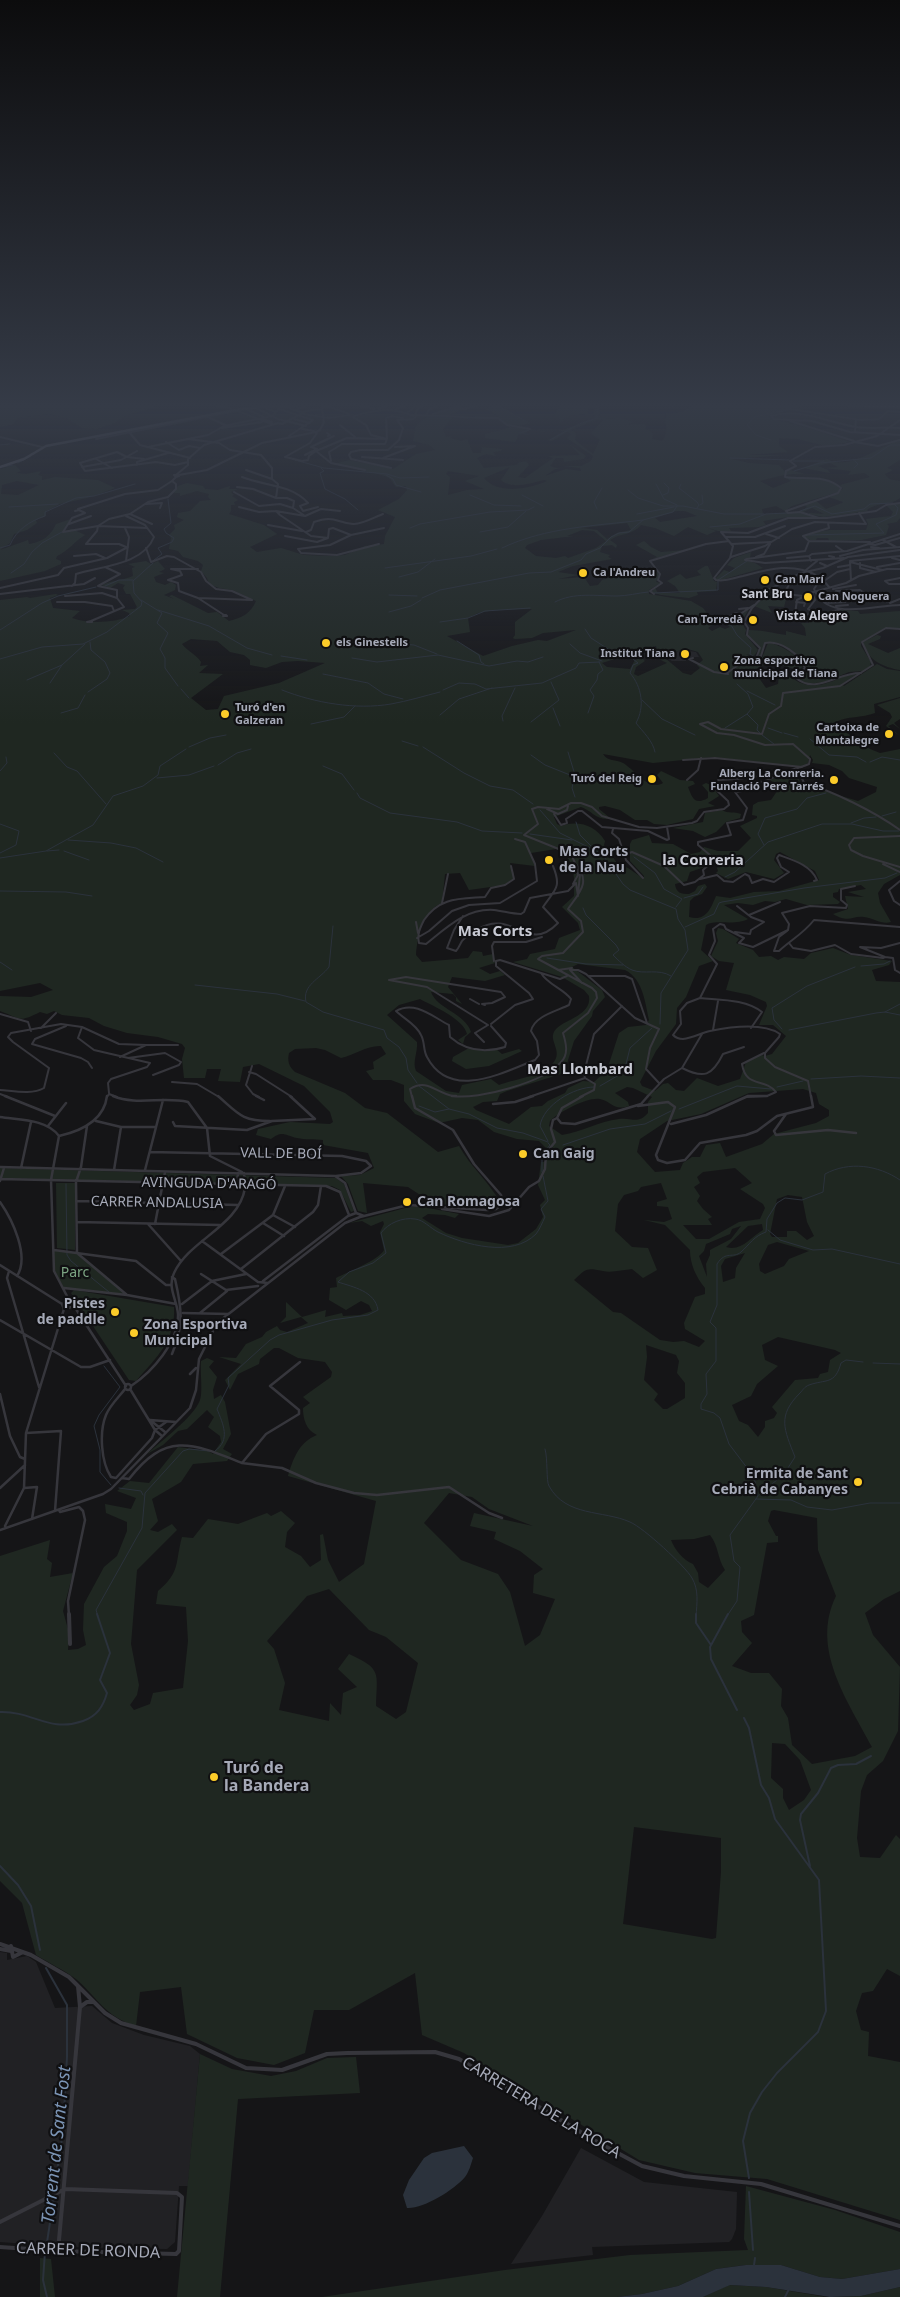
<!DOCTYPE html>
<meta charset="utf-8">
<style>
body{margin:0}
canvas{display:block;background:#151517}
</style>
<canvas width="900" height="2297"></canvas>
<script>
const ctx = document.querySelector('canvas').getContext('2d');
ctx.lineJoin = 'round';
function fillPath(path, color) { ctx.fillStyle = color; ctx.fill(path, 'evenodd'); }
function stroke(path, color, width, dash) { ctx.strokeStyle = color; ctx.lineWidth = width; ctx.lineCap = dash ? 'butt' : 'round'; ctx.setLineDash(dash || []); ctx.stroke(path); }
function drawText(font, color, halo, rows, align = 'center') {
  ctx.font = font + ' "Noto Sans",sans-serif'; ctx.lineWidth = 4.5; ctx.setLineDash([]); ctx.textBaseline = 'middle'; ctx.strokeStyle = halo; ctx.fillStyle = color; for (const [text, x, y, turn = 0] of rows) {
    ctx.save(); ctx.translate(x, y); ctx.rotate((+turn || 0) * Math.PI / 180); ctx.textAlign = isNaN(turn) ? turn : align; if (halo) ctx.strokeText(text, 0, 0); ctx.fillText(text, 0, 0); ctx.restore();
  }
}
const built = new Path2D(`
 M681 650 696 652 699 657H686V661H672L665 657Z
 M0 1952 7 1953V1960L27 1956 36 1962 55 2008 92 2006 112 2023 144 2035 190 2046 200 2054 188 2186H179L175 2242 167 2249 69 2247 0 2242Z
 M581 2148 644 2182 737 2192 736 2229 732 2239 729 2242 592 2247 593 2255 511 2264 542 2216Z`);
const green = new Path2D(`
 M0 402H145L156 407 127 415 112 424 96 429 82 428 68 419 49 414 18 418 13 424 0 427Z
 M540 402H568L569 404 573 402 574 405H594L598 402H606L599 406 600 418 625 419 633 422 627 425 645 424 646 429 653 433 652 439 662 441C670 431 664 422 666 413 689 415 687 404 705 402 738 398 775 402 805 405L769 416 773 419 809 428 850 442 825 446 798 439 779 438V446L788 452 747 455H784L732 459 749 463 779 465 785 472 790 470 805 474C789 473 776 477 760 481L773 488 791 481 786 478C804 479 827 473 840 489L838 492 792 506 785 511 776 506 762 509 763 514 800 512 807 507 804 505 816 501 826 509 842 503 843 502 829 497 843 489 840 485 870 477 864 473 848 475 851 471 825 468 838 467 830 463 818 466 828 470 830 473 803 468 827 459C849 472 880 445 900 441V460L887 468 893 470 885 474C890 482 893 479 900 481V498C890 506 876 502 867 510L868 511 824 517 809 514V513L824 514 812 508 803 512 816 517H788L763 521 766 525 759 527 729 528 731 531H718L705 527 716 531 707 535 688 527 674 536 655 528 641 525C633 535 620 533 610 540L617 545 616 548 612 545 602 546 600 552 610 555 608 557 612 559 573 566 558 572 578 575 558 579 584 577 590 586 598 585 602 580 616 576 636 577 621 571 624 568 649 576 654 571H656L660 575 656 582 661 583 649 590V594L691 601 703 608 715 623 708 628 712 631 720 627 725 629 730 627 726 624 749 609 741 622 746 630 745 634 758 650 754 656 746 654 752 657 748 660 762 658 768 643C780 644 797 655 803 666L799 670C783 666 767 658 754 671L766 688 778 684 779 676 785 680 793 674 795 680C814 692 833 681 852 673L857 674 842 684 844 686 877 664 887 669 900 671V697L874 704 875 713C862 718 847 716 836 722L847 733 870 749 880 753 900 749V875L884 884 878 893 880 903 891 922C882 925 874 918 864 917 852 915 850 924 833 914L848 909 845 896 864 897 848 892 866 889 861 885 839 889 838 892 833 893V897L840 902 838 904 807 905 786 899 775 902 765 901 753 905 738 903 724 905 748 919C736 926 715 919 706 925L701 950 713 961 699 966 686 997 677 1008 676 1024 656 1051 640 1082 642 1086 655 1091 663 1084 668 1083 676 1090 684 1091 697 1078 718 1086 740 1079 746 1062 762 1055 765 1056 772 1054 786 1036 773 1025H759L767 1006 766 1002 750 995 726 990 734 963 719 961 711 956 718 941 716 933 718 928 723 929 739 939 736 943 753 950 759 957 771 956 778 960 784 957 804 959 811 953 833 948 851 955 892 961 889 965 872 970 876 981 900 982V1591L884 1599 865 1613 873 1635 900 1667 898 1731 883 1761 867 1775 861 1791 857 1838 860 1857 880 1858 896 1835 900 1839V1976L887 1969 873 1991 862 1993 856 2011 861 2030 869 2032 868 2056 900 2062V2220L767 2179 695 2173 639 2160 464 2053 422 2035 415 1973 349 2010H314L305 2053 274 2065 237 2058 187 2034 181 1987 140 1992 136 2026C103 2015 100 2000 76 1979 64 1970 49 1963 36 1955L22 1903 0 1881V1556L50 1540 47 1559 52 1563 50 1577 73 1573 63 1611 69 1633 68 1650 78 1649 86 1645 83 1630 84 1604 104 1567 117 1556 127 1531V1522L106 1513 105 1504 131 1509 136 1498 117 1491 130 1481 149 1483 178 1447 208 1451 213 1454 221 1442 220 1436 208 1427 214 1417 207 1410 187 1429 178 1431 163 1445 147 1454C161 1441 194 1417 200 1400 203 1393 200 1371 201 1361L207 1358 214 1361 209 1367 217 1377 213 1390 214 1399 221 1395 225 1402 231 1434 223 1449 232 1454 227 1461 193 1464 181 1482 152 1499 158 1521 150 1530 158 1532 172 1524 177 1530 137 1570 131 1644 139 1685 137 1695 130 1705 134 1710 150 1704 153 1693 183 1688 188 1641 186 1607 156 1604 158 1591C181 1572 175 1562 182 1537L193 1538 208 1519 238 1524 267 1513 271 1516 281 1511 295 1523 287 1532 285 1547 301 1556 310 1567 321 1560 320 1535 323 1534 328 1560 339 1582 364 1564 376 1501 288 1476C293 1459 299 1442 317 1435 306 1430 303 1419 303 1408L310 1403 303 1397 331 1377 332 1372 325 1362 298 1358 279 1348H274L260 1359 259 1364 238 1374 230 1390 225 1380 241 1364 219 1357 236 1358 246 1344 262 1337 266 1332 277 1326 280 1330 287 1332 308 1323 301 1317 280 1323 286 1317V1302L302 1317 326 1310 325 1317 342 1313 343 1316 360 1315 372 1311 369 1305 361 1301 346 1310 329 1300 330 1288 337 1287 336 1278C348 1272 379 1260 384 1250L380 1232 384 1224 383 1221 371 1226 362 1221 349 1223 409 1207 418 1206 459 1214 455 1218 445 1215 428 1214 422 1218 446 1233 462 1238 508 1245 518 1243 536 1229 543 1217 540 1205 545 1200 538 1185 541 1162H545L549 1151 539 1141 517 1139 494 1132 478 1120 462 1118 439 1123 415 1114 404 1101V1085L391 1080H373L366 1071 374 1069 373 1062 386 1054 381 1046C368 1045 354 1055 341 1058L325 1050 316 1048 295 1049 289 1053C287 1061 289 1067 295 1072L345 1093 365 1108 387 1113 438 1152 459 1146C470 1166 489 1182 500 1202L492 1207 434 1204 408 1187 363 1183 367 1213 358 1211 348 1184 341 1176 360 1175 374 1168 368 1153 323 1145V1140C315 1139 305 1140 297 1138 285 1135 282 1130 271 1139L256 1135 258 1129 290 1122 330 1124 333 1122 330 1112 304 1086 259 1064 243 1067 240 1082 218 1081 221 1069H207L205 1078H184L182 1059 185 1048 182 1044 158 1037 127 1033 104 1026 89 1018 62 1015 54 1011 47 1014 40 1012C18 1023 22 1019 0 1011V996L31 997 53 990 40 983 0 991V600L27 597 30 598 56 594 58 595 50 598 53 608 80 611 72 618C88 624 115 623 130 616L129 613 122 610 135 609 137 607 130 594H126L123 588 125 585 118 583 110 588 101 585C113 580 122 581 133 576L132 568 135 567 128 564 146 561 151 564 158 561 165 569 159 572 164 573 154 577 156 582 165 585 171 582 176 585 175 590 164 595 174 599 169 596 172 595 208 613 217 612 229 621C242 618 251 613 256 601L232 590 219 588 209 584 207 578 201 571 203 565 198 561 183 557 178 551 169 549 171 538 169 535 175 529 174 525 184 520 177 517 178 513 190 511 200 501 211 500 208 497 209 494 197 491 180 496V493H174L178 486 187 483 203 486 205 489 218 490 230 486 229 489H238L231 492 234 495 232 496 238 500 234 502 235 505H231V511L229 514 264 525 277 534 250 547 257 552 281 548 304 555 329 556 345 555 365 546 384 544 385 536 395 517 378 510 399 499 407 490 406 486 396 487C393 484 392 480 389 478 386 475 342 466 334 464L349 460 393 469 416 454 435 450 429 445 413 441 416 426 427 416 443 415 434 414 450 408 459 409V411L447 416 453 418 443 429 446 437 452 436 450 438 461 441 467 439 473 453H481L482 447 502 449 501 451 493 452 496 456 486 454 477 458 484 468C495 466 510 467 519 464L517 463 526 461 529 465 518 477 525 478 553 458 548 456 580 455 569 444 586 456 584 459 564 462 563 458H556L550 466 560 469H555L545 476 566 469 581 471 580 468 563 466H581L591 461 593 456 567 438 571 434 567 432 552 441 548 440 565 431 541 432 534 429C555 437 576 425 595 418L593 414 595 408 589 407 587 414C574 415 566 415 559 424L560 416H553L560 407ZM598 419 604 420 591 433 600 440 593 454 575 440 576 433 571 430ZM510 467 501 480C512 490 531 483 544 480L547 481C530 489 497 495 484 478ZM448 471 479 476 465 481 484 489 467 490 448 495 450 477 446 474ZM676 511H685L697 516 660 522 655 518ZM627 523 631 530 617 533 607 539 597 530 581 528ZM582 530 594 531 606 541 596 548 568 558 565 556 556 558 536 556 525 548 527 545 541 540 574 536H567ZM532 609 515 622V635L513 638 515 639 532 638 543 633 576 630 547 641 538 640 512 646 483 656 447 636 470 632 468 618 478 613 496 610ZM191 639 217 641 230 652 244 655 250 660V665L266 668 282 662 298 661 325 663 279 683 224 696 218 709 206 710 191 698 223 674 199 673 208 665 200 666 201 662C196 654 188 652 182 644ZM656 646 658 652 653 656 667 663 638 676 634 674 636 667 645 661 641 657 636 658 630 669 607 667 602 663ZM688 649 698 652 703 660 697 665 700 668 691 675 683 673 665 658 680 650ZM603 754 653 763 713 757 802 767 808 763 810 755 813 760 812 763 829 765 842 771 849 778 877 787 876 792 858 801 801 784 796 773 781 775 770 780 780 787 771 800 758 802 753 805 752 815 757 816V818L740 826 751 838 738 851H718L704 847 700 852 691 854 673 844 652 843 649 835 632 840 630 844V861L644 876V879L628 868 617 863 604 845 605 841C595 825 578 820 561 826L557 824 554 817 581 807C591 810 595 819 607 819L610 818 599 809V807L605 806 620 810 635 820H647L654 824 667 825 693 819 699 809 715 806 708 803 719 796 711 785 706 783 702 785 708 792V798C694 806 692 797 688 787L695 784 693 781 680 780 661 771 657 775 663 783C649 792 634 769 623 763 615 759 608 762 603 754ZM556 849C575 857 575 878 574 896L562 907 578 923 580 930 559 938 555 949 530 954 527 959 513 962 562 977 584 990 589 996C592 1015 566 1019 556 1029 545 1041 568 1052 549 1067 539 1076 512 1080 499 1085L491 1079 462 1085 459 1093 446 1091 416 1071C412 1062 418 1052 417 1042L387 1015 399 1005 420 999C433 1006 464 1019 467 1034L458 1040 463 1044 465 1037 471 1032C465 1013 437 1009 431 992L453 994 456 997V1001L462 1004 448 987 452 977 485 981 505 975 500 971 490 974 479 968 495 963 493 954 483 956 482 952 473 951 468 958 422 962 416 955C417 938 423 910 442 903L445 874 460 873 469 890 505 885 514 879V874L510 863 535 866 531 853ZM780 852 815 871 819 880 779 891 754 892 730 898 716 896C711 908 706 922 689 917L690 901 694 897 702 894 707 887 705 884 698 886 695 891 689 894C681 894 676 893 675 884L687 881 690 872 713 864 718 860 730 863 719 865 717 868 718 871 716 873 728 879 746 872 774 879 784 873 774 860 776 854ZM578 964 625 970C643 979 645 1002 649 1020L646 1025 628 1027 619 1033 607 1070 594 1082 583 1081 568 1088 565 1093 548 1101 542 1106 531 1107 509 1124 476 1110 473 1107 483 1102 497 1101 500 1094 507 1091 564 1073 574 1041 592 1016 593 1011 605 997 602 990 572 967ZM627 1087 633 1088 652 1097 648 1102V1113C638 1125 631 1117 619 1119 599 1121 582 1132 562 1135L549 1126 550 1121C559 1112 587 1097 600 1099 613 1102 613 1111 629 1106L628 1102 615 1093ZM803 1089 816 1093 819 1104 829 1110V1116L816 1123 774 1134 762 1144 726 1157 720 1143 706 1145 700 1157H692L683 1163 680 1170 655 1172 637 1152 640 1139 667 1121 701 1114 749 1093ZM735 1168 752 1183 740 1189 763 1204 765 1208 760 1219 739 1222 709 1239H696L683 1225H712L708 1219 712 1217 703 1209 697 1201 700 1196 694 1187 700 1183 697 1177 703 1172ZM661 1183 667 1199 657 1202V1206L668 1207 672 1219 664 1222 644 1220 665 1225 690 1250C690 1264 696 1277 705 1288V1294L695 1297 684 1323 685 1329 705 1341 699 1347 684 1341 673 1342 660 1340 621 1313 613 1312 574 1280C587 1268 586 1268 603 1271 611 1273 623 1270 632 1269L643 1278 657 1270 648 1248 632 1247 615 1231 618 1204 624 1195 638 1191 641 1187ZM788 1195 802 1197 807 1222 814 1236 807 1240 796 1231H787V1237H772L770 1234 777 1199ZM762 1224 763 1230C751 1237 741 1252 726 1247L748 1226ZM741 1226 731 1239 710 1250V1255L706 1264 707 1277 699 1256 704 1251 706 1244 730 1234 732 1229ZM777 1242 809 1251 789 1259 784 1266 765 1274 760 1271 759 1264 768 1245ZM745 1253 736 1268 735 1278 723 1282 721 1266 725 1259ZM778 1337 835 1350 841 1353 830 1360 828 1372 820 1374 818 1378 795 1380 772 1407 777 1413 774 1418 765 1421V1427L758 1437 748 1425 739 1421 732 1405 751 1396 757 1384 778 1366 765 1360 762 1345ZM646 1345 676 1355 679 1361 677 1373 685 1383V1398L667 1409H663L654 1400 658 1394 644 1380 647 1357ZM449 1493 472 1497 489 1509 533 1526 474 1513 470 1526 496 1532 494 1539 520 1551 543 1569 534 1575 533 1593 555 1599 540 1635 525 1646 510 1592 498 1574 461 1560 424 1523ZM774 1510 817 1518 818 1550 836 1596C810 1649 848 1701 872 1747L855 1756 812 1764 792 1745 788 1718 781 1706 782 1689 769 1673H751L732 1666 752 1643 742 1632 741 1621 754 1615 767 1543 778 1542V1536H776L768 1521 771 1511ZM710 1535C719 1546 717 1558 725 1570L708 1588 699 1582 698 1573 693 1564C683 1560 675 1550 671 1540L694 1539ZM329 1589 369 1630 386 1637 418 1663 406 1712 396 1719 376 1706C377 1672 382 1669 349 1654L338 1669 357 1687 343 1693 341 1715 330 1703 329 1721 279 1710 285 1683 274 1649 267 1641 307 1596ZM772 1743 785 1744 800 1760 811 1790 804 1800 789 1810 783 1798V1789L771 1778ZM634 1827 721 1838V1872L716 1938 712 1939 623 1924Z
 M495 404 530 423C501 432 506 418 486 409Z
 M512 427 529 429 525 433 529 435 519 434 515 442 485 438V434Z
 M15 465 21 471 16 473 26 474 41 471 38 475 42 476V480L55 477 98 480 115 488 91 497 60 504 46 511V516L36 520 37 523 27 530 14 534 10 543 0 550 28 540 29 544C43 542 51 535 56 524L71 519 63 532 72 529 85 535C75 541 68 551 57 556L56 559 61 561V564L45 571 0 581V469ZM17 481 39 485 18 495 1 494 2 485Z
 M900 503V518L897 522 887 524 889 526 886 535 861 540 829 541 828 538H817L816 540H810L805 537 806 534 830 530H866L868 524 866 519 891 516 893 512 887 506Z
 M644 541 651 547 661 552 686 550 652 559 657 557 636 545Z
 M751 552 750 558 744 560 755 563 763 568 721 580 715 579 724 570 730 572 735 568 727 565 734 558Z
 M705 566H708L714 581 717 582 716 591 697 592 698 595 689 598 661 595 651 592 655 588 658 593H680L675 586 667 581 680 574 686 579 701 575 697 571Z
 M765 596 786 599 784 607 768 606 772 613 754 606Z
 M842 610 858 611 860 614 900 611V629L885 628 861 642V646L871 662 870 667 863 671 849 672 824 682 807 684 796 677 805 669 806 665 779 643 765 642 761 655 758 656 760 648 748 635 749 630C761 630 773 633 786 635V631L806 636 805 628 801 623H809V620L831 621 843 616 837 612Z
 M877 635 881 636 880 639 868 644 888 653 900 648V670C883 667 867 660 863 642Z
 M900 698V719L894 723 900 729 893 724 888 726 900 736 886 726 892 717 890 713 877 705Z
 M722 810C728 814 734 811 741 814L740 818 726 822 716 832 705 837 693 831 673 828 703 822 705 813Z
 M469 1048 487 1051 496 1049 502 1054 519 1049 522 1051 489 1066 466 1069 452 1061 453 1057Z
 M0 1168 336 1178 344 1184 354 1211 351 1212 340 1190 332 1186 0 1178Z
 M56 1183H75V1250L57 1248Z
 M54 1250 77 1253 127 1295 64 1288 54 1271Z
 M74 1290 174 1307C176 1340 157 1357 136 1381L129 1380 71 1293Z
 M200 2054 232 2069 271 2076 296 2071 327 2058 356 2057 360 2093 238 2099 220 2297H177Z
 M746 2186 835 2210 900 2232V2269L842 2279 820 2277 781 2265H746L716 2269 678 2286 642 2294 617 2297H322L505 2270 630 2255 748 2250 744 2239Z
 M40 2258 51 2259 55 2297H40Z
 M729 2285 766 2287 826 2297H703Z
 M900 2287V2297H830L861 2296Z`);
const water = new Path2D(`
 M464 2146 473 2158C471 2164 469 2172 465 2177 454 2190 423 2209 407 2208L403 2195 409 2180 424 2158 432 2153Z
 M746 2265H781L820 2277 842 2279 900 2269V2287L861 2296 830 2297 766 2287 730 2285 703 2297H617L642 2294 678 2286 716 2269Z`);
const streamFar1 = new Path2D(`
 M500 402 495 404 524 420
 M789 407 797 405
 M669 408 680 402
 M520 433 529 430
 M550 440 579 424 597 418 598 406 604 402
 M771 440 756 435 747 425 754 417 787 410 786 408
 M0 445 10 444
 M730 458 789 460
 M295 460 324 468 387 474 400 478 429 477
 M793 461H824
 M18 463 31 456
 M3 467 13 465
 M321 468 324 471 320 473 325 489 345 499 358 510
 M854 468 858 464 855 461
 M794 471 820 463 871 458 890 445H900
 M386 475 393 479 396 485 421 492
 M656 484 664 499 677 505
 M681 484 679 488 697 502 699 505 697 508
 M628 490 638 498 663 506H683L724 514H764
 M470 495 494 505 521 506
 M522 495 543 506
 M663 495 668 493 669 488 664 483
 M700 505 703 503 702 495
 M9 507 58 504
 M597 509 594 502 602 488
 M800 511 815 506 832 514 864 509 870 504 893 503 898 508 896 515 876 524 884 533 809 535
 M637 514 674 507
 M710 527 740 524 766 514 787 513
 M410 528 420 524 490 512 528 510 534 507
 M480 532 508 527 526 511
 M0 548 10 545C16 530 30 521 45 516V512L76 498 94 496 135 484
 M502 548C546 527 595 526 643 520
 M154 560 162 554 158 548 172 542 174 538 166 533 164 529 171 523 168 499
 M385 568 471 556 497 549
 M11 573 24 564 32 552 42 543 62 532
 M399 577 418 572 435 559
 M105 586 119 580H133
 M654 593 718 590V580L747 561
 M389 595 417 596
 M422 598 440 590 529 573 551 572 581 560 586 554 600 548 611 537 619 533 629 532 643 520 673 512 677 506
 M141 600 162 613 157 623 168 633 160 649 165 658V668L178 686
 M555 602C574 592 596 596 617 596 627 596 638 593 648 592
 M158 610 209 626 247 648 272 655
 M389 612 411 606 421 600
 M440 622 468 618 485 611 530 608
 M726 624 731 625 737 635 751 648 750 654 753 656
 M585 629 591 638 608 649 626 654
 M0 630 42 603 58 596 96 587
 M457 641 479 655 481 662 484 664
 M375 642 414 645 437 654
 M570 644 580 653 602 661
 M281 656 307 660
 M352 658 377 662 438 655 489 666 517 661 528 662 543 657
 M0 659 42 647 83 644 107 632 141 606 142 602 134 593 133 581 153 563
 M633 659 638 663 633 665 630 673C642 687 645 707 636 723 643 732 653 741 655 752
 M323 674 368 683 384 694 403 699
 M27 680 62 665 85 644
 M50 683 62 665
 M737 684 748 694 753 707 747 714 758 725 757 730 760 733
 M181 689 189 698
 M282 690C315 703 356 710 391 704 408 701 424 696 440 692
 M443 690 459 683 475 684 486 689 542 683 576 668 579 663 600 662
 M747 691 775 705
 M88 692 107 679 110 673 105 662 91 650 90 642
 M642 700 662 719 695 735
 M553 708 560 726
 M61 713 78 708 85 695
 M588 713 594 696 590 690 597 680 598 674 603 670 599 662
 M440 715 459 699 492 688
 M503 721 502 716 515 688
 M531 722 559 700 551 682
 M311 724 344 717 355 706
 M725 728 747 714
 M768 728 782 733
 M784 733 798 737
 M762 735 774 744
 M810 739 829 755 857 757 866 762
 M402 741 418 746
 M189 747 210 738 226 735
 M423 747 464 773 490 786 513 790 533 804
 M568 752 575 775 572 788 575 797
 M54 753 67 767 77 771 106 804
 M531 755 545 765 575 777
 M870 762 882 757 900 760
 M218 765 237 753 251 749
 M323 766 342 774 354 790
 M0 771 7 763 6 757
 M157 778 189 775 214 766
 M357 793 360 798 390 813 457 822 482 831 522 833
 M540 810 560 833 602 854 623 884 630 890 676 909 678 919 685 930 688 950 661 993 660 1024
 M882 816 896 812
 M576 822 580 835 592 847
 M851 823 864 818 876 817
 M0 824 19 831 16 845 0 853
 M530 834 572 840
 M68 840 111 843 136 848 163 862
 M764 845 758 834 765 818 797 809 807 798 826 793
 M47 851 59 850
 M64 851 89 860
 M634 857 655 873 664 889 682 899 676 907
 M0 858 46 851 93 825 113 796 143 786 158 775 160 766 186 749
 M725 877 735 872 768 842 822 824H852L883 831H899
 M0 891 66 892 92 896
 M684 898 698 894 703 887
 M583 908 586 915 616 945 619 950 613 955C618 960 625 967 632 970 645 975 658 968 671 976
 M333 926 329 967C320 979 302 985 306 1002L323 1012 384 1030 387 1038 399 1047 406 1058 408 1070 417 1083
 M685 927 714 914 719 903 722 902 804 888 885 878 897 873
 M547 958 586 964 623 965
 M0 962 12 970
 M861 966 884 964 890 961
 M195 985 277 994 305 1001
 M885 1012 900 1004
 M782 1029 774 1020 772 1008 807 986 855 967
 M789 1030 876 1013 885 1012 900 1015
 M811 1079 861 1076 900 1078
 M419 1086 449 1109 469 1114 497 1128 523 1133 548 1142
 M600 1086 624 1072 630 1048 652 1028
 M777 1087 803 1081
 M419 1106 435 1112 449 1109
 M679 1109 737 1086 771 1089
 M548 1141 540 1126C543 1105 574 1087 594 1087
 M563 1145 610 1129 645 1124 671 1111
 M545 1151 550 1145 548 1143
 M542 1153V1172
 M66 1184 67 1255 71 1261 109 1292
 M768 1230 780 1240 813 1250 832 1249 900 1264
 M873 1363 900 1364
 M104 1366 120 1387 99 1415 94 1426 100 1450V1472L111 1485
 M545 1449C548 1459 546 1481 549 1486 566 1517 603 1510 630 1522 644 1528 685 1566 692 1578 699 1590 697 1603 696 1616
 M215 1451C231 1440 223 1424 217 1409L229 1385 228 1378 270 1340 279 1335 332 1320 368 1315 378 1310C375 1291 353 1287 338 1282L349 1272 373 1263 386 1253 381 1233C388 1223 403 1217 415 1219 424 1220 430 1228 438 1232 465 1245 512 1258 536 1234 540 1229 542 1223 545 1217L541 1209 548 1201 543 1176
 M119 1488 141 1491 143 1495
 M759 1495 784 1474 795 1457C784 1429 777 1416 800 1393 803 1390 804 1387 809 1385 826 1379 835 1385 841 1363L846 1360 863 1362
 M756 1499 791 1500 807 1507 832 1510 870 1503H900
 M98 1616 96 1610 142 1528 145 1493 183 1451 189 1449 209 1451
 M727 1616 737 1601 740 1567 734 1561 730 1535 758 1496 754 1477 729 1444 720 1418 714 1413 701 1409V1404L707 1394 706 1374 716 1361V1328L710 1322 717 1305V1264C726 1250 733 1259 741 1252 750 1244 754 1236 766 1232L767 1219 777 1203 785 1198 802 1200 823 1192 825 1174C849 1161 878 1165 900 1180`);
const stream = new Path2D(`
 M696 1614V1623L711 1645
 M728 1614 710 1647 711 1659 737 1710
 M0 1712C33 1711 49 1733 83 1721 97 1716 103 1707 107 1693L100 1680 110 1653 97 1614
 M744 1718 749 1728 761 1785 769 1798 775 1819 819 1880 826 2011 818 2032 777 2073 762 2092 750 2113 743 2141 749 2178
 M0 1866 18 1885 31 1906 40 1950
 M810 1866 800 1820 801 1814 818 1793 831 1768 838 1765 856 1764 871 1756
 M46 1968 67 2005V2057L63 2131 54 2192
 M749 2192 753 2250
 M46 2249 54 2196
 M45 2252 43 2280 47 2297
 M754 2265 755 2258
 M785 2297 789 2289`);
const minorFar2 = new Path2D(`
 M214 402V405L229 408 272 424
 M249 402 254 408
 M263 402 260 403 263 407 276 412
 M380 402 388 404
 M773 402 790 409 861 420 879 419 888 411 900 412
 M325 403 359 402
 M355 404 374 409
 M324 405 349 414
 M283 406 304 413
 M366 406 373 402
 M290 407 298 405 296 404
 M256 408 278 419 306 426
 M453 408 465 409 488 402
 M246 409 264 417
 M279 409 313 420
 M379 409 394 402
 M396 409 409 404
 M294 410 304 407
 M408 412 420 402
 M303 414 329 418 350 415
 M433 414 471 402
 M412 415C441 414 469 419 498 418L507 425 530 429
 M415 415 418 408 429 402
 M426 415 429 410 445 402
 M354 416C374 410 393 407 413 416
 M208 417 225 425
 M353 417 366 425 371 435 387 439 347 438 316 451 331 463 365 470
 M263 419 272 422
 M294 419 310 423
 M789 420 774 419 771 416C802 408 827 422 856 427 871 429 886 427 900 428
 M790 420 812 421 850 432 900 435
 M790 421 854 441
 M340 425 355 437
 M222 428 262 422
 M302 429 314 431
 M855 431 856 420
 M129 432 140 445 190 458
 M316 432 320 430 324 422 322 409 326 402
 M327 433 330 435 328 436
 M289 436 313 420
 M0 437 42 447
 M96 439 237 411
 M188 439 219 443 230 450 261 455 272 468V479L278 484 276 498H287L294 501 293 508 305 516 276 511 280 515 311 536 328 538 329 529 333 528 351 535 330 545 298 549 301 553 337 555 379 544
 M166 442 179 450 189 446 200 448
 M854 442 878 446 900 440
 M148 447 208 435 224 426 272 416 283 405
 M305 455 317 449 311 447 334 436
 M285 457 310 443 317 433
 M285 457 302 461 308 460 309 456 316 451
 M362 457 403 460
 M383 458 415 446 395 447
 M96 459 112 468
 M144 459 127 457 117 452 80 463 85 471 156 462 175 465 188 462
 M331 461 329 452 342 444H385L387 439 386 418 392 416 403 418
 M137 465V462L168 453
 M82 467 121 460 137 451
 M391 468 351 459 349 455 351 452 360 450H388L399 440 403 428 397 420 413 419 418 415
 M246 470 272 479
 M174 475H178L179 476 176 477Z
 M176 475 188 465V459L204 445 278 423 282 424 306 411 322 409
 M179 475 207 470 262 443 316 432
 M242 477C264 486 291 484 308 503L300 506 303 511 318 507
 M237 487 253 489 276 498
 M234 492 259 506 280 504 293 508
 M146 504 162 503 160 508
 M239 507 259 512 276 511
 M78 509 125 494 158 490 172 481
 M75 511 79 510 85 513 72 518 63 532 98 526 147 528
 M130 514 152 524
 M305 516 321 509 340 511
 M819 518 800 512 788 513 786 511 838 493 841 488C825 474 805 480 785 477L786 471 796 466 790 461 815 447 844 445 877 436 900 420
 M69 524 91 516
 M268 525 302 531
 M98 526 109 519 130 514 148 502 168 497 176 489V484L172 481 176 477
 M98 526 97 531 86 544H119L126 547
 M125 528 129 537 126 561
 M306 532 311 530 314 522C334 515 335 522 353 524 361 525 375 517 383 514
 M721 532 733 546 730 558 714 578 716 580C726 582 733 578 743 576 769 569 793 562 818 576L820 580 814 589C827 622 873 605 900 605
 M721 532 748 533 788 518H827L876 511 886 505 900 503
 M766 534 779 538
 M351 535 384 528
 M285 536 317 542 328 538
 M726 537H755L785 526
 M883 540 896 547
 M809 541 870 542
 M809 541 803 536 829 528 828 523
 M732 544 771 542
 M868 544 875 545 900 538
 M836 546 843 551
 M871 547 879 548
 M146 548 151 562 167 556 174 557 201 572 206 581 216 589 232 591 252 600 198 598
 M74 556 96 554 105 558
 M829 556 834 557
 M840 556 863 550 900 547
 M731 557 765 546 792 529 815 522 866 524 859 513
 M756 557 764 554 770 544
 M787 558 809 556
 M892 558 900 560
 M747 559 745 560 765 563 844 558
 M747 559 805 551 809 541
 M811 561 809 556 812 554 847 551 900 534
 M850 561 900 556
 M850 562 882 570
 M850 562 851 580
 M820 563 827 566
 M860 563V568L876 572
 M838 567 850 565
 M877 567 900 563
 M198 569H171L180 571 182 575 168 580 178 583 179 591 198 598 224 615
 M806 570 817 561
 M900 578 885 581 889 584H900
 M72 586 75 583 76 574C101 566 143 565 154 537L145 525 126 516
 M829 587 824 581 837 572 850 569
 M0 588 58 575 64 568 107 558 128 547
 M833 589 856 585
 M836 591 860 590 872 598 890 602
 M768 592 803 596
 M812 593 815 600 808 609 816 614
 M0 594 84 584 95 578
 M654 594 650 591 662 583 658 580 660 574 650 561 706 544 729 541
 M784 594 792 579
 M65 596 102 593 117 598
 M818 599 842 598
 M57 602H85L112 606 114 611
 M796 602 805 603 804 606
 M825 603 845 602
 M890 603 900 599
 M836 606 848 605
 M739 609 748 608
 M841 609 822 615 795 614 797 600 810 593 846 583 859 576 887 569H900
 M224 615H226L227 616H223Z
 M729 617 735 613 739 614
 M91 621 92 622H87Z
 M91 621 124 607 117 598V590L98 586 120 574 105 567
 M719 624 728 622 754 605
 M757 656 760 648 747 635 748 628 744 622 752 608 770 589 801 573 823 568 848 557 900 550
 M693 658 689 659 714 672 728 674
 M727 673 744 661 761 656 765 643C780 640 800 654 805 668L795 677C815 696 838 672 861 673
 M683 760 715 758 802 767
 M798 769 804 783C833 791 875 812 900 830
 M687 780 698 770 701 758
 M547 809 558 814 567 810 568 806
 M554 814 561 825 567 823 566 819 578 811H582L602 827 648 831 667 840 669 839 667 827
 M613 829 612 833 619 839 626 860 643 878
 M900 836 854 838 849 845 851 850 863 856 900 867
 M624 855 632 852 664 866 684 885 695 882 704 875 703 870 713 861 710 855 698 845V842L731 835 727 823 743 820 747 808 735 792 749 790 728 787H741L752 781 763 782 785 772
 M883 864 900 872
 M511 866 514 879 505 885 491 888 485 897C459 899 440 897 424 920 420 928 417 934 419 943L426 944C446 928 466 908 494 910 503 911 512 914 521 914L524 912 530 898 568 891 576 883
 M700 879 717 875 724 881 733 882 745 874 749 876 752 883 763 879 774 882 789 872 781 867 777 858 779 855C793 860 811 865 817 880L814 881
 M900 881 889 890 894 901 900 905
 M576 883 578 896
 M573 884 578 875 576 869
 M578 895 580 874 571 854 524 835 538 824 532 809 538 807 559 809 571 803H581L592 807 602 816 639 827 657 828 692 823 697 821 704 812 724 809 729 805 728 801 713 787 718 780C740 780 789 773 809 764L810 759 793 744 765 745 734 735 717 733 700 724 708 722 721 729 762 734 769 714 781 706 783 693 840 686 873 665 862 642 886 628 900 629
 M442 903 448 874
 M749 915 780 902
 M463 916 454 930 447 948 456 951C459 948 460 944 462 941 466 936 473 932 478 929 513 908 527 955 558 923L543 907C555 889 562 888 553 866
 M416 922 418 933
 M788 930 789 924 782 913 810 906 846 908 847 905 841 900V889L855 886
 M788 930 753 947 739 943 744 938 726 929 724 925 720 924 713 929 715 941 709 955 717 964 700 998 687 1003 680 1011 681 1024 673 1035C676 1038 679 1039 683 1039 693 1038 701 1033 710 1031 730 1027 762 1022 780 1034L779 1037 765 1053V1058L775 1067 808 1081 811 1097
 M787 931 779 937 774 951H779C791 940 804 933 814 920L900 927
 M735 932 750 934 751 930 764 922 751 917 737 906
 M417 938 429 931 452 911 469 905 500 903 537 881 535 864 525 842 515 839
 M789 943 793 948 811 951 835 945 851 954 883 958 885 957 860 947 881 948 900 943
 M885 957 893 958 895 970 900 973
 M494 961 492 946 494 942H526L542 937
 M558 970 572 968
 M589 976H625L632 979 647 1023
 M582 983 570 970H578L586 974 635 1018 659 1029 650 1048 646 1069 659 1083
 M700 998C720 1000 746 999 762 1012L751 1028
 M470 999 479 1004
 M482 1004 492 1003 505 997 501 992 406 977 389 980 427 987 488 1025
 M482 1004 485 1005
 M0 1014 28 1022 31 1031
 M491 1024 515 1005 533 999 529 993 496 966V961L500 960 560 979 567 976
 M66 1026 35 1039 32 1044 81 1058 88 1062 92 1068
 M491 1026 506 1043 505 1047C485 1053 466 1051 450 1037L449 1025C433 1017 415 1000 396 1011 404 1019 416 1024 421 1035 425 1042 423 1050 427 1057 450 1101 502 1073 535 1060L539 1055 537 1041 531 1031C534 1016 557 1011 569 1005L571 999C563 988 548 985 541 973
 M82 1027 78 1038 94 1050 150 1063 147 1067 111 1079 108 1083 109 1093
 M41 1028 56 1013
 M713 1030 718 1001
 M484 1042 475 1033 488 1025
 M120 1057 146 1045H178
 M128 1058 165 1053 181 1062 179 1065 153 1075
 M252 1066 246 1085 253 1094 259 1097
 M682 1068C704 1079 712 1076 723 1054L744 1047
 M249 1072 256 1074 292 1097
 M172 1082 197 1084 219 1097
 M0 1090C14 1091 32 1095 44 1088L49 1068 13 1042 8 1037 11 1033 61 1024 82 1027 119 1044 146 1045
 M0 1094 8 1097
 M109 1094 117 1097
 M107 1097 109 1094
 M412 1097 410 1089C427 1078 436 1093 453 1096 478 1100 545 1082 561 1062 569 1054 566 1043 563 1033L588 1013 597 998 596 992 592 988 538 959 542 956 563 953 583 932 581 921 568 909C579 893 592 882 575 863
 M529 1097 585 1078 584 1073 594 1034 622 1006
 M580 1097 594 1090 595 1084 585 1078
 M647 1097 664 1079 682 1068 702 1034
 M746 1097 767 1096 776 1092C764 1077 746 1089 742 1064L764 1053`);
const minorFar1 = new Path2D(`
 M5 1096 55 1116
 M113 1096C137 1106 163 1096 188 1102L207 1128 210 1156 242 1172
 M218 1096C238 1113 241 1121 270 1121
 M256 1096 264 1100
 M452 1096H456
 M583 1096 562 1108 557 1118 561 1123 575 1124 641 1104 648 1096
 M493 1104 515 1102 533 1096
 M638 1106 668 1102 675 1107 656 1155 658 1160 667 1163 685 1160 700 1143 746 1135 757 1131 777 1116 813 1107 811 1096
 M786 1114 774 1131 776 1135 828 1130 856 1133
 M0 1117C19 1120 47 1119 59 1136
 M96 1121 121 1127H156
 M173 1122 175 1126 247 1130 272 1121 315 1119 290 1096
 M671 1124 706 1115 748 1096H767
 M48 1126 66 1103
 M87 1126 81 1167 76 1182 77 1253 127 1295
 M59 1136 51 1180 54 1271 69 1300
 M59 1136C81 1131 104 1121 107 1096
 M150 1152 342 1156 366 1161 371 1166 361 1173 336 1176
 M0 1167 335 1176 345 1183 356 1213 364 1216
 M21 1168 31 1122
 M114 1170 121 1127
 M145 1170 163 1100
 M0 1179 326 1186 340 1192 349 1215
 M0 1181 4 1168
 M237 1184 238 1173
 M77 1201 238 1205
 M0 1202C12 1219 30 1256 17 1276
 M442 1209 489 1216 509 1210 529 1187 539 1181 545 1169 546 1153 555 1142 551 1129 553 1120 557 1118
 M273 1215 295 1227
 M77 1222 220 1225
 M263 1223 284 1236
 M148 1224 181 1261
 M155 1224 165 1172
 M202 1241 258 1282 268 1283
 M54 1250 136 1261 166 1285H171
 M221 1254 273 1215 285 1186
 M0 1265 62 1304
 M241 1269 313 1212 318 1205 321 1186
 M9 1271 7 1278 39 1387
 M201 1274 226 1290 258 1286
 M172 1277 175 1279C182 1309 184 1325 172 1354
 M263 1281 348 1216 356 1213
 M64 1288 127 1295 176 1304
 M182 1304 212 1281 246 1274
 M74 1306 126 1386
 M64 1309 75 1306V1302L70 1300
 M183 1313 228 1314
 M200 1313 227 1291
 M0 1320 81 1367H90L110 1360
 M190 1374 196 1368
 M125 1387a3 3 0 1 1 6 0a3 3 0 1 1-6 0Z
 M131 1386C152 1372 179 1342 178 1314 177 1300 167 1287 174 1273 189 1240 239 1226 245 1188 246 1183 244 1178 244 1173
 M125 1389C119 1397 110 1405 106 1415 99 1432 101 1462 111 1477L116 1478 152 1438 155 1430 166 1422
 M130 1389 155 1430 162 1436
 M0 1394 10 1436 20 1457 25 1459
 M150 1420 176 1422
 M150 1420 165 1432
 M26 1433 61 1431 55 1511
 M242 1463 282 1468 316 1483 354 1493 377 1495 449 1487 489 1513 502 1518
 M122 1478 129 1479C166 1431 192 1443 242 1463L266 1434 299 1414V1410L270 1386 300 1362
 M0 1488 25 1465
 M24 1488 37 1487 32 1519
 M59 1510 60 1512 79 1507 83 1511 85 1520 68 1601 69 1616
 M6 1528 5 1526 24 1488 26 1433 64 1309 62 1304 70 1300
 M0 1530 103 1494 111 1489 190 1408 196 1390 199 1359 217 1323 345 1223 360 1217 408 1205 487 1210 496 1209 503 1204 501 1195 474 1164 453 1130 415 1108 412 1096`);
const minor = new Path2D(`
 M69 1614 70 1644
 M0 1944 31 1955 69 1977 105 2013 121 2023 196 2044 246 2068 282 2070 327 2054 347 2053 435 2052 459 2059 599 2143 642 2166 684 2176 761 2184 900 2226
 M11 1946 13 1957 23 1952
 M0 1949 11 1951
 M80 2007 87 2002H94
 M0 2222 65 2189 177 2193 182 2197 179 2251 176 2254 58 2251 0 2247
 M58 2251 80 2007 78 1986`);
const major = new Path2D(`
 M0 467 24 459 46 446 235 410 308 402`);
const highway = new Path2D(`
 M786 402 900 407
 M827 402 868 403
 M866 402 899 404`);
const markers = [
 [583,573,5,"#fbcb29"],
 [765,580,5,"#fbcb29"],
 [808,597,5,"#fbcb29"],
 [753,620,5,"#fbcb29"],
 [326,643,5,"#fbcb29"],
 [685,654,5,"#fbcb29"],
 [724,667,5,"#fbcb29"],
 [225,714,5,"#fbcb29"],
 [889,734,5,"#fbcb29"],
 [652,779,5,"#fbcb29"],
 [834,780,5,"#fbcb29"],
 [549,860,5,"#fbcb29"],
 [523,1154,5,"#fbcb29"],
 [407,1202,5,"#fbcb29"],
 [115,1312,5,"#fbcb29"],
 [134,1333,5,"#fbcb29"],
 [858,1482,5,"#fbcb29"],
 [214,1777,5,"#fbcb29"]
];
const farPoinames = [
 ["Ca l'Andreu",593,573],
 ["Can Marí",775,580],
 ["Can Noguera",818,597],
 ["Can Torredà",743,620,"right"],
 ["els Ginestells",336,643],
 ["Institut Tiana",675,654,"right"],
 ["Zona esportiva",734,661],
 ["municipal de Tiana",734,674],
 ["Turó d'en",235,708],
 ["Galzeran",235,721],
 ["Cartoixa de",879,728,"right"],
 ["Montalegre",879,741,"right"],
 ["Alberg La Conreria.",824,774,"right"],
 ["Fundació Pere Tarrés",824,787,"right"],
 ["Turó del Reig",642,779,"right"]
];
const farNeighbourhoodnames = [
 ["Sant Bru",767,595],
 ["Vista Alegre",812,617]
];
const poiNames = [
 ["Mas Corts",559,852],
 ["de la Nau",559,868],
 ["Can Gaig",533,1154],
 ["Can Romagosa",417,1202],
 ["Pistes",105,1304,"right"],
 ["de paddle",105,1320,"right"],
 ["Zona Esportiva",144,1325],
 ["Municipal",144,1341],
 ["Ermita de Sant",848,1474,"right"],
 ["Cebrià de Cabanyes",848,1490,"right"]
];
const streetNames = [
 ["VALL DE BOÍ",281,1154,1],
 ["AVINGUDA D'ARAGÓ",209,1184,1],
 ["CARRER ANDALUSIA",157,1203,1]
];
const parkNames = [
 ["Parc",75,1273]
];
const neighbourhoodNames = [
 ["la Conreria",703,861],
 ["Mas Corts",495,932],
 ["Mas Llombard",580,1070]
];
const nearPoinames = [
 ["Turó de",224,1768],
 ["la Bandera",224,1786]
];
const nearStreetnames = [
 ["CARRETERA DE LA ROCA",541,2108,31],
 ["CARRER DE RONDA",88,2251,2]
];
const nearWaternames = [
 ["Torrent de Sant Fost",57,2145,-84]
];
fillPath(built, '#212124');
fillPath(green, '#1f2721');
fillPath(water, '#2b323c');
stroke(streamFar1, '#2b323c', 1);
stroke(stream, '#2b323c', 2);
stroke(minorFar2, '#36363c', 2);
stroke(minorFar1, '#36363c', 2.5);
stroke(minor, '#36363c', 4);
stroke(major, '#52535c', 2.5);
stroke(highway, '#62646e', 3);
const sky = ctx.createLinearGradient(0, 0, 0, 724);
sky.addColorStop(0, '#0c0c0d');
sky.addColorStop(0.56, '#353b47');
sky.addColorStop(1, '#353b4700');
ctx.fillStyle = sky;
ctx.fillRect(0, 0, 900, 724);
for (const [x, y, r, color] of markers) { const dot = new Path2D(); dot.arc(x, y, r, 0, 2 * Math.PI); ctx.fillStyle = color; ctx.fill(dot); stroke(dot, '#101012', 2); }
drawText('bold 11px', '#a6aab8', '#101012', farPoinames, 'left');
drawText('bold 12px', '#c8cad4', '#101012', farNeighbourhoodnames);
drawText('bold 14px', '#a6aab8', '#101012', poiNames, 'left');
drawText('14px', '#a6aab8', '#101012', streetNames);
drawText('14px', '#7ca483', '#101012', parkNames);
drawText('bold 15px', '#c8cad4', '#101012', neighbourhoodNames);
drawText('bold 16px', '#a6aab8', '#101012', nearPoinames, 'left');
drawText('16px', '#a6aab8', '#101012', nearStreetnames);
drawText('italic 18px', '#7b94b5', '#101012', nearWaternames);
</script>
